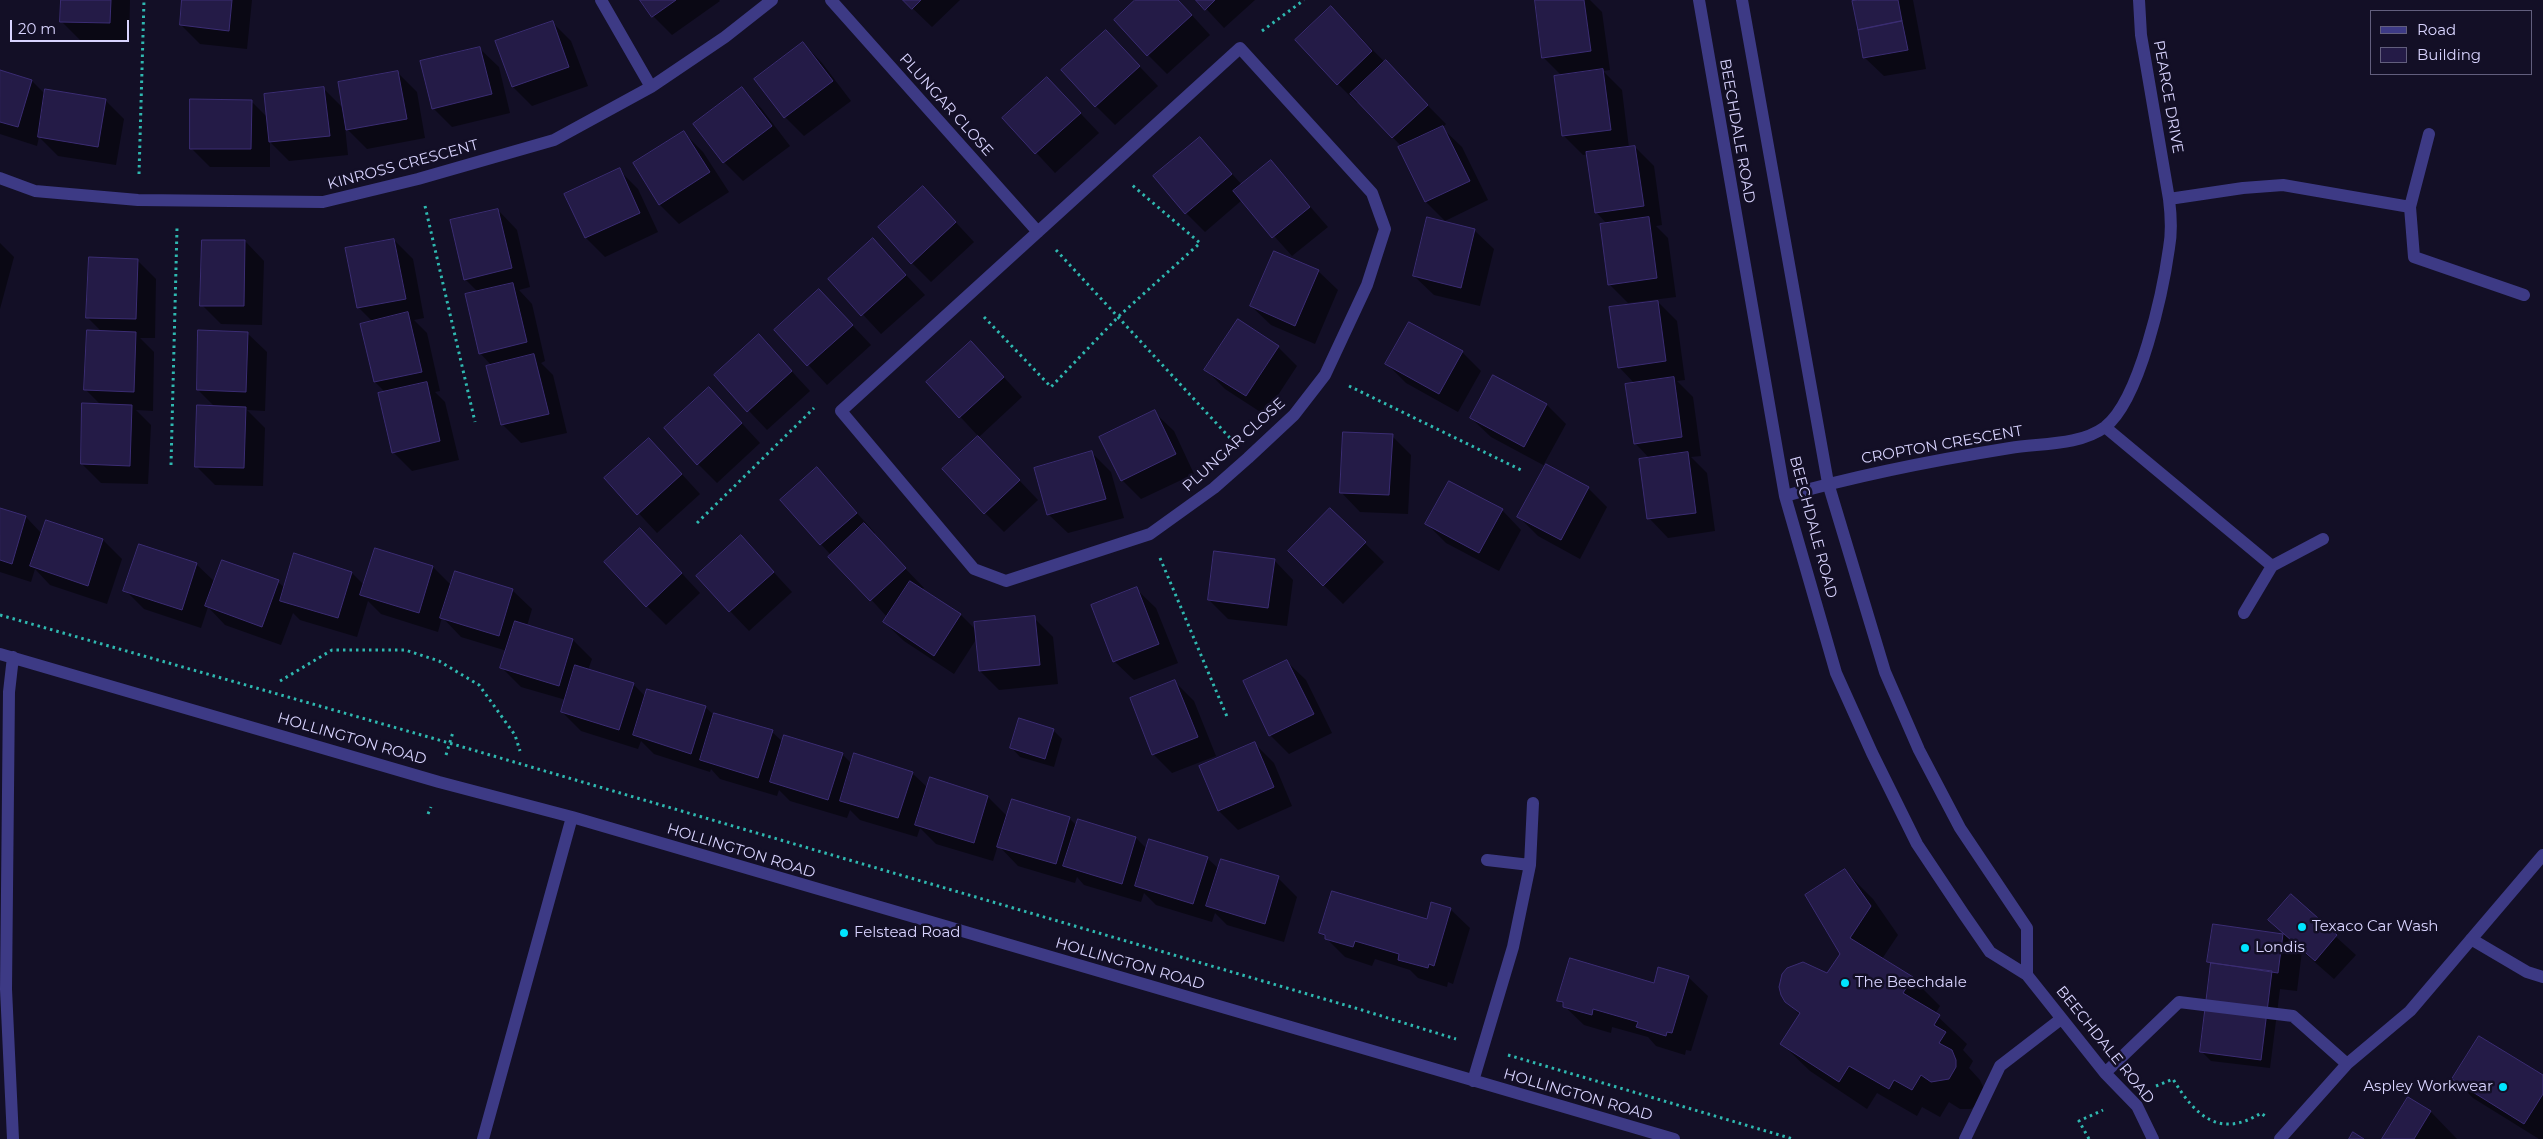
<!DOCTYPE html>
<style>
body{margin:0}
#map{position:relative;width:2543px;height:1139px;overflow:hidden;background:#130f26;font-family:Montserrat,sans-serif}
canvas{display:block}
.legend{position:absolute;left:2370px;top:10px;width:162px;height:65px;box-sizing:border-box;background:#130f26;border:1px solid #625e7d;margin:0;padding:6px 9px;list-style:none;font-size:15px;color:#d9d4ff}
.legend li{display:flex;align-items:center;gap:10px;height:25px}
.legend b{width:25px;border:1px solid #625e7d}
.scale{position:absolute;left:10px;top:20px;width:119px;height:22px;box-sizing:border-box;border:2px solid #d9d4ff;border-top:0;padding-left:6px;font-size:15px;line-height:18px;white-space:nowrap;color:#d9d4ff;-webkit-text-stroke:4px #130f26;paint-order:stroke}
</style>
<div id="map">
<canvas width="2543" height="1139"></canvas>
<ul class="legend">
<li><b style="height:6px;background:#3d3a85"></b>Road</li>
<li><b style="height:14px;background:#241b47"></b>Building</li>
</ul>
<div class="scale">20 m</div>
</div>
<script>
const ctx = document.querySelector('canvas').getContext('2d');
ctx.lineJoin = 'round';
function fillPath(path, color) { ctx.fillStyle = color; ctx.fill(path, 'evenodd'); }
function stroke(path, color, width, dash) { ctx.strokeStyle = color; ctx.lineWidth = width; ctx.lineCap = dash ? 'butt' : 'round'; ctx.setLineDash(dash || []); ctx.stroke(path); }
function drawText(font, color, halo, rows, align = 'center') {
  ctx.font = font + ' Montserrat,sans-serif'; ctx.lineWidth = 5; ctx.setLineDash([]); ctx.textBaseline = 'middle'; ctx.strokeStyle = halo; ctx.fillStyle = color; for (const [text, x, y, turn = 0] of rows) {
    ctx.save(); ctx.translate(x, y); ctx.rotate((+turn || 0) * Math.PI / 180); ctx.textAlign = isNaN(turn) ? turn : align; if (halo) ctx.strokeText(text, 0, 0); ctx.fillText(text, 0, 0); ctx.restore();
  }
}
const shadow = new Path2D(`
 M62 0H130L129 42 81 41 62 22Z
 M183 0H252L247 49 200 44 181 25Z
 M641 0H719L720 1 672 35 653 16Z
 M904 0H960L932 27Z
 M1137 0H1178L1210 35 1167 74 1148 55Z
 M1198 0H1255L1224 28Z
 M1536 0H1590L1602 12 1610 70 1603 71 1622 90 1629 148 1635 147 1654 166 1662 225 1656 226 1668 238 1676 297 1628 303 1609 284 1608 225 1596 212 1588 154 1583 155 1564 136 1562 76 1544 58Z
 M1854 0H1913L1926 69 1884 76 1864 57Z
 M552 22 571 41 588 86 532 106 513 87Z
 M1350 27 1446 124 1442 128 1462 147 1488 200 1445 221 1426 202 1400 148 1402 147 1358 101 1357 103 1338 84Z
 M1106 31 1158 86 1115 125 1096 106Z
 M803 43 822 63 851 101 804 136 785 117 756 79Z
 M479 48 499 67 510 113 452 127 433 108Z
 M0 72 32 81 46 95 105 100 124 119 116 165 58 156 39 137 37 146 0 134Z
 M397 72 417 92 425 138 367 149 345 127 348 155 289 161 270 142V167H210L191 148 251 101 267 117 324 89 344 109Z
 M741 89 761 108 790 146 743 181 724 162Z
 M1066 98 1099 133 1055 173 1004 118Z
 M684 133 703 152 729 192 679 224 660 205 634 164Z
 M1200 138 1242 185 1271 162 1328 227 1292 256 1242 200 1205 232 1186 213Z
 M619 170 638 189 658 232 605 257 586 238Z
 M923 187 974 242 931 282 912 263Z
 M498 210 517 230 530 287 519 290 532 304 545 361 541 363 553 375 567 433 521 443 502 424 492 366 480 353 478 292 465 279Z
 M1474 230 1494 249 1480 306 1434 295 1414 276Z
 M394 240 413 259 424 318 414 320 427 333 440 391 435 392 445 402 459 460 412 471 393 452 386 393 375 382 362 325 373 322 358 307Z
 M873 240 925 295 881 334 830 279Z
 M245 241 264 261 262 325 221 324 202 305Z
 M0 243 14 257 0 309Z
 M137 260 156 279 155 338H140L154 352 153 411 136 410 151 425 148 484 101 483 82 464 101 405 86 390 102 332 88 318Z
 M1318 271 1338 290 1315 344 1271 325 1251 306Z
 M1658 302 1677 321 1685 380 1677 381 1693 397 1701 456 1691 457 1707 473 1715 531 1668 538 1649 518 1650 459 1635 443V384L1619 367Z
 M838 310 871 345 827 385 776 330Z
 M247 333 267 352 265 411 247 410 265 428 263 486 215 485 196 466 215 407 198 390Z
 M759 336 810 391 767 430 716 376Z
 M1278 347 1297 366 1265 415 1225 389 1206 370Z
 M1462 352 1481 371 1458 412 1406 383 1387 364Z
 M990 362 1022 397 979 437 928 382Z
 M1494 377 1547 405 1566 424 1544 464 1588 488 1607 507 1580 559 1538 536 1519 517 1545 466 1491 437 1471 418Z
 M709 388 760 443 717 483 698 464Z
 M1154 412 1174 431 1194 474 1141 499 1122 480Z
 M1392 436 1411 455 1408 514 1360 512 1341 492Z
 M1092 453 1111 472 1124 518 1068 533 1048 514Z
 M997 457 1038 500 1004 532 985 513Z
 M668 459 700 494 657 533 606 478Z
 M817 469 875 533 873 535 924 588 921 590 961 615 976 630 1034 618 1053 637 1058 684 999 690 980 671 977 638 954 674 904 641 884 622 887 617 781 500Z
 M0 509 26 517 42 534 46 521 103 540 122 559 107 604 50 585 35 569 31 582 0 572Z
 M1330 509 1384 562 1343 604 1289 551Z
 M1502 510 1521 530 1499 571 1446 543 1427 524Z
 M741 537 792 592 749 631 697 576Z
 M659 549 700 593 666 625 647 606Z
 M1274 560 1293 580 1287 626 1228 619 1209 600Z
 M196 564 215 582H278L285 588 352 573 364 585 433 567 452 586 512 590 532 609 527 626 573 640 592 659 588 670 633 684 646 697 705 707 715 716 772 732 783 742 842 754 852 764 912 773 928 788 988 797 1008 817 1069 818 1077 826 1079 821 1136 838 1148 850 1207 858 1219 869 1278 878 1297 897 1284 942 1227 925 1215 913 1212 922 1156 905 1144 893 1141 902 1084 885 1077 877 1075 883 1018 866 998 845 993 861 936 844 920 828 917 837 860 820 850 810 847 818 790 801 779 790 777 796 720 779 711 769 710 772 654 754 641 741 638 749 581 731 562 712 566 700 521 687 502 668 507 651 461 637 442 617 438 632 381 614 368 601 357 637 300 620 293 613 281 645 225 625 208 607 201 628 144 609 125 590Z
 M1136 589 1156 608 1178 663 1134 680 1114 661Z
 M1286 661 1306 680 1332 733 1289 754 1270 735Z
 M1175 682 1194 701 1216 756 1172 773 1153 754Z
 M1053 730 1062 739 1054 767 1020 757 1011 747Z
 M1254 743 1274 763 1292 806 1238 830 1219 811 1200 766Z
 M1845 871 1873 899 1898 935 1882 959 1912 978 1940 1006 1935 1014 1967 1044 1963 1050 1973 1061 1969 1068 1980 1080 1984 1089 1981 1101 1971 1109H1960L1949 1102 1940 1117 1922 1107 1917 1116 1877 1093 1867 1109 1810 1071 1782 1044 1800 1015 1786 1001 1827 975 1841 954Z
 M2291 896 2356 955 2334 979 2302 951 2297 991 2280 989 2270 1068 2211 1061 2201 1051 2212 966 2209 962 2214 925 2285 935 2270 920Z
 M1450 909 1470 928 1453 984 1448 982 1447 987 1418 978 1410 970 1375 959 1372 966 1345 957 1321 933 1427 920Z
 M1688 977 1708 996 1691 1051 1686 1050 1685 1055 1656 1046 1648 1037 1612 1027 1611 1033 1584 1025 1559 1001Z
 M2543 1076V1139H2539L2473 1098 2454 1079Z
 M2408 1099 2431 1112 2457 1139H2384Z`);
const building = new Path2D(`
 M61 0H111L110 23 60 22Z
 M182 0H232L229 31 180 25Z
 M640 0H676L652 17Z
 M903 0H921L912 9Z
 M1135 0H1178L1192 15 1147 56 1114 20Z
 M1196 0H1215L1205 10Z
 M1535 0H1584L1591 51 1542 58Z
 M1858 0H1898L1902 21 1858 30 1852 1Z
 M1331 6 1372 51 1337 85 1295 40Z
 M553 21 569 67 512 87 495 41Z
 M1902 21 1908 50 1863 58 1858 30Z
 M1106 30 1140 66 1095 107 1061 70Z
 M803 42 833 81 784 118 754 79Z
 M480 47 492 94 432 109 420 61Z
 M1386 60 1428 105 1392 138 1350 94Z
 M1603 69 1611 130 1562 136 1554 76Z
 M0 70 32 80 18 127 0 122Z
 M398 71 407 119 346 130 338 82Z
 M1047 77 1081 113 1035 154 1002 118Z
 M324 87 330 136 269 142 264 94Z
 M742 87 772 126 723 163 693 124Z
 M45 89 106 99 98 147 38 137Z
 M190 99 252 100 251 149H190Z
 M1443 126 1470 181 1425 202 1398 147Z
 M684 131 710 172 659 205 633 163Z
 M1200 137 1232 174 1185 214 1153 176Z
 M1635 146 1644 206 1595 213 1586 152Z
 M1271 160 1310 207 1272 238 1233 191Z
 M620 168 640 213 585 238 564 194Z
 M923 186 956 222 911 264 878 227Z
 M498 209 512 268 464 280 450 220Z
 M1427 217 1475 229 1461 288 1413 276Z
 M1649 217 1657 278 1608 285 1600 224Z
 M873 238 906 275 861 316 828 279Z
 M394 239 406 299 357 308 345 248Z
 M202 240H245L244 306H200Z
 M1274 251 1319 270 1295 326 1250 306Z
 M89 257 138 259 136 319 86 318Z
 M513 283 527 342 479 354 465 294Z
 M819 289 853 325 807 366 774 330Z
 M1658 301 1666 361 1618 368 1609 307Z
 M408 312 422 372 374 382 360 324Z
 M1238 319 1279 346 1246 396 1204 370Z
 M1409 322 1463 351 1439 394 1385 364Z
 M87 330 136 332 134 392 84 390Z
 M198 330 248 332 246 392 197 390Z
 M759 334 792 371 747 412 714 375Z
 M971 341 1004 377 959 418 926 382Z
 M534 354 549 414 501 425 486 366Z
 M1493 375 1547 404 1524 447 1470 418Z
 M1674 377 1682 437 1634 444 1625 384Z
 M427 382 440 441 392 453 378 393Z
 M709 387 742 423 697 465 664 428Z
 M82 403 132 405 130 466 81 464Z
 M197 405 246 407 244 468 195 467Z
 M1155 410 1176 454 1121 481 1099 437Z
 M1343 432 1393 434 1389 495 1340 493Z
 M978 436 1020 480 984 514 942 469Z
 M649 438 682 474 637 515 604 478Z
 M1092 451 1106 499 1047 515 1034 468Z
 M1688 452 1696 513 1647 519 1639 459Z
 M1546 464 1589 487 1561 540 1517 517Z
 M817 467 857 513 820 545 780 500Z
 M1449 481 1503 509 1479 553 1425 524Z
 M0 508 26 516 12 564 0 560Z
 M1330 508 1366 542 1323 586 1288 551Z
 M46 520 103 539 88 586 30 566Z
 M864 523 906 568 870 601 828 557Z
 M640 528 682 573 646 607 604 562Z
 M741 535 774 572 729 612 696 576Z
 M139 544 197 563 182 610 123 591Z
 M375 548 433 566 419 613 360 595Z
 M1214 551 1275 559 1268 608 1208 600Z
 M294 553 352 572 338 618 280 601Z
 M222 560 279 580 262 627 205 606Z
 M455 571 513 589 499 636 440 618Z
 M910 581 961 614 934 656 883 622Z
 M1137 587 1159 644 1113 662 1091 605Z
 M1035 616 1040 665 979 671 974 622Z
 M515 621 573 639 559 686 500 668Z
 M1287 660 1314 714 1269 736 1243 681Z
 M575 665 634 683 619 730 561 712Z
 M1175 680 1198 737 1152 755 1130 698Z
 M647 689 706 706 691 754 633 735Z
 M714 713 773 730 758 778 700 760Z
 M1019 718 1054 729 1045 759 1010 748Z
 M784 735 843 753 828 800 770 782Z
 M1255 742 1274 787 1218 811 1199 766Z
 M854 753 913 772 898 818 840 801Z
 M930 777 988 796 974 843 915 825Z
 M1012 799 1070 817 1056 864 997 847Z
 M1078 819 1136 837 1122 884 1063 866Z
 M1149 839 1208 857 1193 904 1135 886Z
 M1221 859 1279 876 1265 924 1206 906Z
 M1845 869 1871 906 1850 938 1913 977 1903 993 1940 1015 1934 1025 1946 1032 1939 1043 1952 1050 1956 1060V1067L1949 1079 1931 1082 1921 1075 1912 1090 1894 1080 1889 1089 1849 1066 1839 1082 1780 1044 1800 1013 1785 1002 1781 995 1779 987 1782 974 1787 968 1803 962 1827 973 1840 954 1805 895Z
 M1332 891 1427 919 1431 902 1451 908 1434 966 1429 964 1428 968 1398 960 1399 954 1355 941 1353 947 1325 939V935L1319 933Z
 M2291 894 2337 935 2315 961 2268 920Z
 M2213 924 2283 934 2278 973 2207 962Z
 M1570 958 1654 983 1658 967 1689 976 1672 1033 1667 1032 1666 1036 1636 1027 1638 1022 1593 1009 1592 1015 1563 1007V1002L1557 1001Z
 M2211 963 2272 971 2261 1060 2200 1052Z
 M2479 1036 2543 1075V1094L2524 1124 2452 1079Z
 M2408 1097 2431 1111 2414 1139H2382Z
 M2353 1132 2364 1139H2349Z`);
const path = new Path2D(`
 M1262 31 1304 0
 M139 174 144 0
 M425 206 475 422
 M1056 250 1230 438
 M984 317 1051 387 1119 316 1200 243 1132 185
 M1349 386 1521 470
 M171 465 177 228
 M697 523 814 408
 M1160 558 1228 719
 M0 615 432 738 1362 1010 1456 1039
 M280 681 332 650H405L439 661 479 685 515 735 520 751
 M446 755 453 732
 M428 814 431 807
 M1508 1055 1793 1139
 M2156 1086 2173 1079C2195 1116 2220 1139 2261 1113L2265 1116
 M2089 1139 2079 1121 2103 1110`);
const minor = new Path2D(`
 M601 0 651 87
 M831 0 1038 232
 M1699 0 1785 496 1836 673 1872 753 1917 844 1963 913 1990 952 2027 975 2105 1073 2137 1106 2153 1139
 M1742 0 1828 483 1885 672 1919 750 1960 828 2027 928V975
 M1240 48 1372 193 1385 229 1367 285 1325 375 1294 415 1248 458 1214 488 1150 534 1006 581 974 569 841 411Z
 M0 178 35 191 138 200 323 202 418 179 554 140 651 87 725 37 772 0
 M2169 199 2243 188 2283 185 2410 207 2414 257 2524 295
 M2410 207 2429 134
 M2105 427 2272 566
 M1785 496C1858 475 1935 460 2010 448 2040 443 2079 446 2105 427 2140 400 2163 291 2169 248 2172 232 2171 215 2169 199L2141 35 2139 0
 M2244 613 2272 566 2323 539
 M0 654 439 782 572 817 1674 1139
 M13 657 9 692 6 989 13 1139
 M1487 860 1530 865
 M2471 939 2527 972 2543 977
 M2105 1073 2179 1002 2293 1016 2347 1064
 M1473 1081 1513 947 1530 865 1533 803
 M483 1139 572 817
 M1965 1139 2000 1066 2061 1019
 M2280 1139 2347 1064 2410 1011 2543 855`);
const markers = [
 [2302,927,5,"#00e5ff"],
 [844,933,5,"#00e5ff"],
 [2245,948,5,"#00e5ff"],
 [1845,983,5,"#00e5ff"],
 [2503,1087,5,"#00e5ff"]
];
const streetNames = [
 ["PEARCE DRIVE",2168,97,80],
 ["PLUNGAR CLOSE",946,105,48],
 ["BEECHDALE ROAD",1737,131,80],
 ["KINROSS CRESCENT",403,165,-15],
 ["PLUNGAR CLOSE",1234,445,-42],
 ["CROPTON CRESCENT",1942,445,-10],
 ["BEECHDALE ROAD",1813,527,75],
 ["HOLLINGTON ROAD",352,739,16],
 ["HOLLINGTON ROAD",741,851,17],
 ["HOLLINGTON ROAD",1130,964,16],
 ["BEECHDALE ROAD",2105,1045,51],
 ["HOLLINGTON ROAD",1578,1095,16]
];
const poiNames = [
 ["Texaco Car Wash",2312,927],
 ["Felstead Road",854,933],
 ["Londis",2255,948],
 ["The Beechdale",1855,983],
 ["Aspley Workwear",2493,1087,"right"]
];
fillPath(shadow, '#0007');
fillPath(building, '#241b47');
stroke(building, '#3b2d73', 1);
stroke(path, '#2fb8b0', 3, [2.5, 4]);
stroke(minor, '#3d3a85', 12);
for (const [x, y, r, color] of markers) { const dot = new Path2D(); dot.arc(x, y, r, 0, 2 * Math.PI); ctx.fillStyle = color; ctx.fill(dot); stroke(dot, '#130f26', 2); }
drawText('15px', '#d9d4ff', '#130f26', streetNames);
drawText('15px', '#d9d4ff', '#130f26', poiNames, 'left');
</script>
